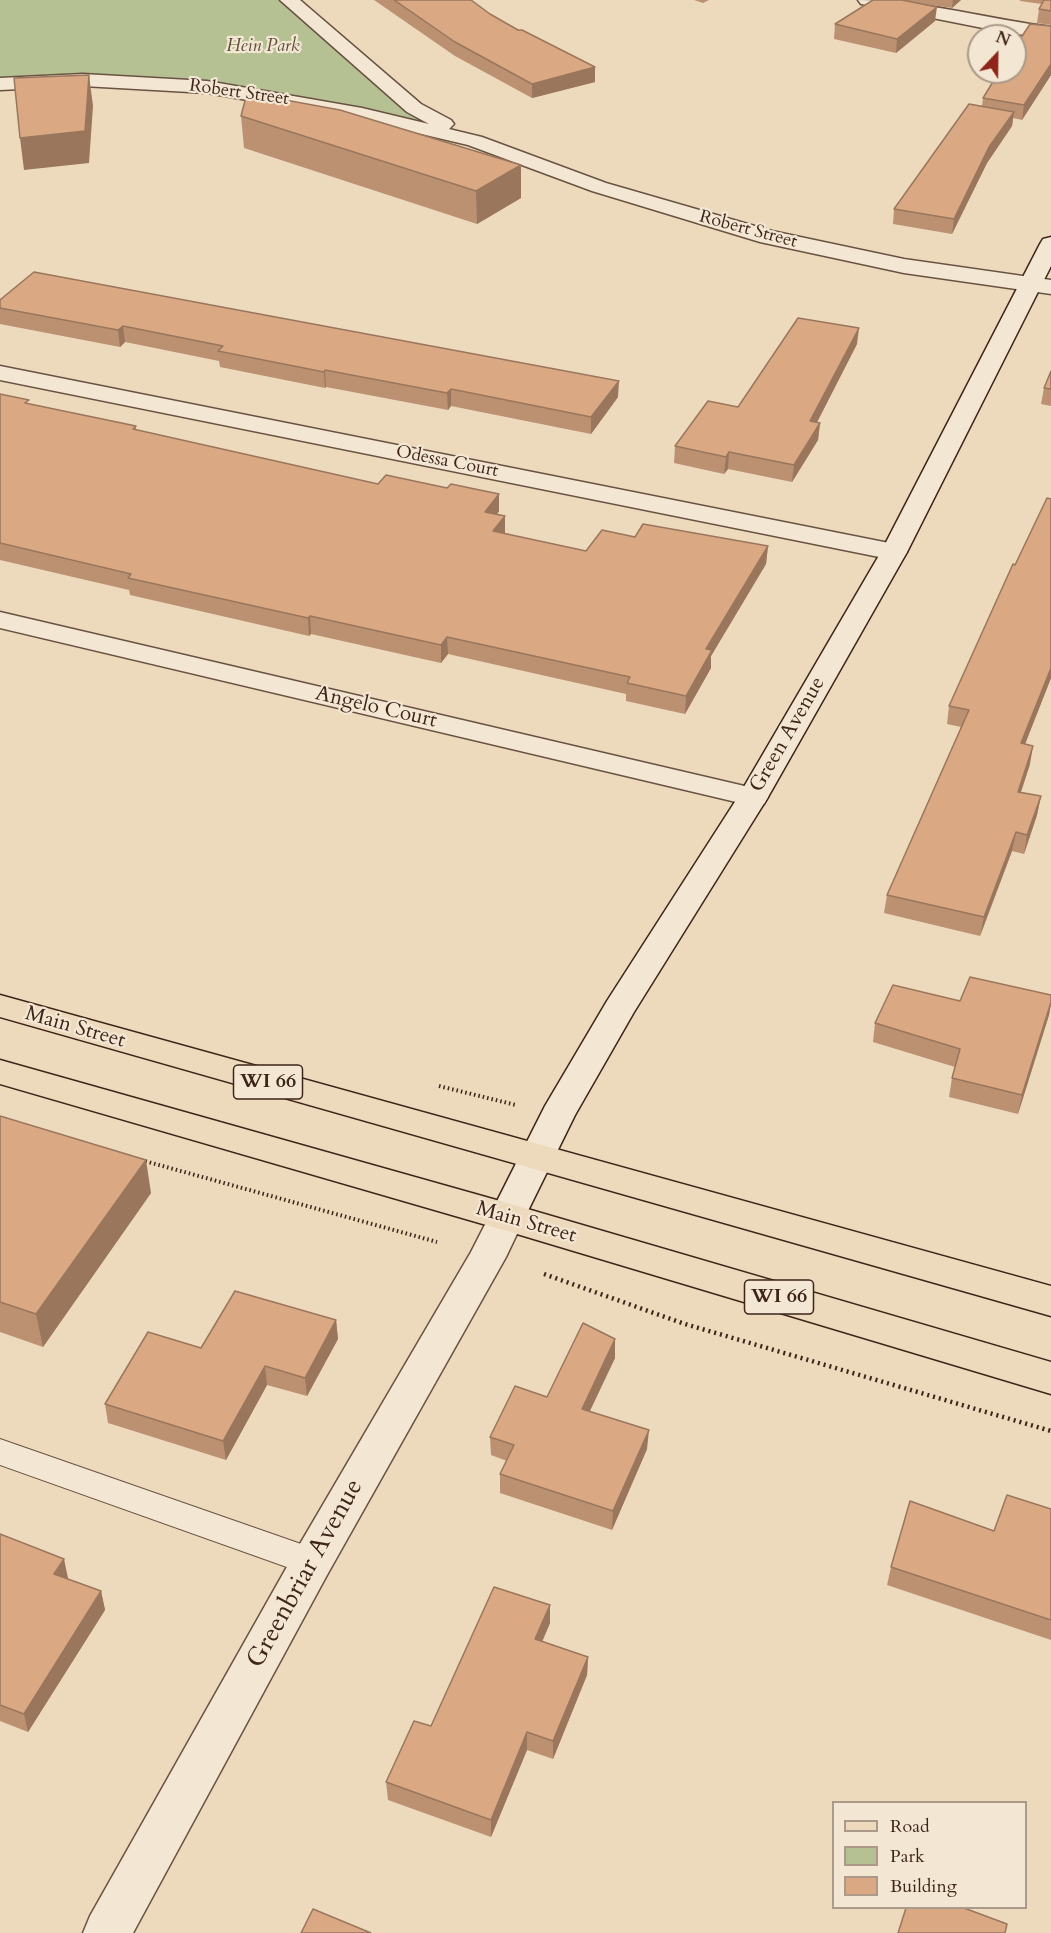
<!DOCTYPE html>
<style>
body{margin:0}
#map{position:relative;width:1051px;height:1933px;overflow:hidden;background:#eddabd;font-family:Cardo,serif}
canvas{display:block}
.legend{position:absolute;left:832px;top:1801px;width:195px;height:108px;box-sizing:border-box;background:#f3e7d4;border:2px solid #ab9989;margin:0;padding:8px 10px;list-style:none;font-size:18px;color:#3e2519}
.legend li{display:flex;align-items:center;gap:12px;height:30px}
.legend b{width:30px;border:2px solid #ab9989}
.north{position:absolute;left:967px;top:24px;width:60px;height:60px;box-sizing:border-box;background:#f3e7d4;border:2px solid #ab9989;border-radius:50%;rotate:22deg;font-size:16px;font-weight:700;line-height:24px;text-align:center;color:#3e2519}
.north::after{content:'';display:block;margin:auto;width:21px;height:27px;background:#8f2418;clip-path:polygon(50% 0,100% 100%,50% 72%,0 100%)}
</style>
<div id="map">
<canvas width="1051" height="1933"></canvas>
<ul class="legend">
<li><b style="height:8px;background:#eddabd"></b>Road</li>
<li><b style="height:16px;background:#b5c093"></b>Park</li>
<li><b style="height:16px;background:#daa984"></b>Building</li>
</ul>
<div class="north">N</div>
</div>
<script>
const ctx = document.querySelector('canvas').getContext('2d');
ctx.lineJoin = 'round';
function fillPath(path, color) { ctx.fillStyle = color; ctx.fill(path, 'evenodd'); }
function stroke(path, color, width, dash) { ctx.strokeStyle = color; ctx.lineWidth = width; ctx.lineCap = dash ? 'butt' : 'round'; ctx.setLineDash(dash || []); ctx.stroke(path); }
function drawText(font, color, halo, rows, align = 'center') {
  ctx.font = font + ' Cardo,serif'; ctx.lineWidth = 4.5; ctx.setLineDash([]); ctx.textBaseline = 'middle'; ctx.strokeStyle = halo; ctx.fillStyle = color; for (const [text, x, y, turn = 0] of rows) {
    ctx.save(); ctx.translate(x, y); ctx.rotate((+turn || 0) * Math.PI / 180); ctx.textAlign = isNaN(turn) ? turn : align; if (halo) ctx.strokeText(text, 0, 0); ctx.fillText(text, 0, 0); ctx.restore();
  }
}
const green = new Path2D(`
 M0 0H289L414 108 475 141 207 87 0 84Z`);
const pathFar1 = new Path2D(`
 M439 1086 516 1105
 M141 1160 437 1242`);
const path = new Path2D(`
 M544 1274 685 1324 1051 1431`);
const lane = new Path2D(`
 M0 1439 324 1552 328 1562 324 1572 312 1576 0 1465Z`);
const street = new Path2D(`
 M280 0H300L421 104 451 120 454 124 449 129 482 137 606 183 772 231 904 259 1051 280V294L904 273 760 242 592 191 468 145 362 120 207 93 83 86 0 90V78L83 74 207 81 362 108 429 124 407 112Z
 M858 0C923 0 987 19 1051 27V39L998 31 867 5 861 4Z
 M0 366 894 544 903 546 907 552 903 558 894 560 0 380Z
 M0 612 753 788 764 790 768 797 764 804 753 806 0 628Z
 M507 1203 520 1207 525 1217 506 1257 327 1575 133 1933H83L90 1916 297 1549 471 1252 494 1207Z`);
const secondary = new Path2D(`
 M1051 237V266L907 552 768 797 634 1012 575 1115 520 1227 507 1231 494 1227 489 1217 545 1106 607 1001 738 797 881 552 1040 244 1043 239Z`);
const primary = new Path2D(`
 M0 995 1051 1286V1316L0 1017Z
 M0 1060 507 1203 1051 1362V1394L507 1231 0 1084Z`);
const wall = new Path2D(`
 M374 0H471L490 14 595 82 532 98 455 56Z
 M694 0H709L703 3Z
 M873 0H961L952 8 917 3 935 21 896 53 834 39 835 24Z
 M1020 0H1051V25L1037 23 1039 9 1042 4 1020 1Z
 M1051 26V75L1022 120 1013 118 1012 126 987 163 952 234 893 224 894 209 982 106 983 98Z
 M241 116 521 198 477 224 244 148Z
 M0 300 618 397 591 434 451 406 448 410 326 387 325 388 220 367 219 361 125 342 120 347 0 324Z
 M857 344 817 422 820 423 818 440 792 482 728 469 724 474 674 463 675 446 738 407Z
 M1051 371V406L1041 404 1044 388Z
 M0 394 30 404 136 426V430L499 511 497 515 505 534 586 551 635 537 768 546 766 564 711 656V668L685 714 626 701V694L448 654 441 663 311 634 309 636 130 595 129 590 0 560Z
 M1051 499V678L1025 744 1030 764 1021 792 1041 796 1037 815 1024 854 1012 851 980 936 884 913 887 895 961 727 947 724 949 706 1015 565Z
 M1051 995V1005L1049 1015 1018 1114 949 1097 952 1078 955 1067 873 1042 875 1023 960 1001Z
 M0 1116 151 1193 43 1347 0 1332Z
 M336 1320 338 1339 307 1396 267 1385 226 1460 108 1423 105 1404 201 1348Z
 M615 1358 589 1411 647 1449 612 1530 500 1493V1474L507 1461 491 1455 490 1437 547 1397Z
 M1051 1509V1640L887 1585 891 1567 994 1531Z
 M0 1534 68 1578 67 1579 101 1591 105 1610 28 1732 0 1721Z
 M550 1605V1623L542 1642 588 1657 587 1675 553 1759 527 1750 491 1837 388 1800 386 1782 431 1726Z`);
const shadedWall = new Path2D(`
 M953 0H961L952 8Z
 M937 7 935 21 896 53 897 39Z
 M1051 64V75L1022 120 1024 105Z
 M595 67V82L532 98V84Z
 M89 75 93 106 89 163 24 170 20 138Z
 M1014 112 1012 126 987 163 952 234 954 219 989 147Z
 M521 165V198L477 224 476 191Z
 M123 326 125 342 120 347 118 330Z
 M859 328 857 344 809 438 810 421Z
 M325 370 326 387 325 388 324 372Z
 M619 381 618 397 591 434V417Z
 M451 389V406L448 410 447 393Z
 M820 423 818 440 792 482 794 465Z
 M729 452 728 469 724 474 726 457Z
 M499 494V511L485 529V512Z
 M505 516V534L493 531Z
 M768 546 766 564 711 656V668L685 714 686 696 706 649Z
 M310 616 311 634 309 636 308 618Z
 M447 637 448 654 441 663V645Z
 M1051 668V678L1018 762 1021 743Z
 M1033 746 1030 764 1015 810 1018 792Z
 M1041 796 1037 815 1024 854 1027 835Z
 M1016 832 1012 851 980 936 984 917Z
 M1051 1002 1049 1015 1018 1114 1022 1095Z
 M146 1160 151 1193 43 1347 36 1314Z
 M336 1320 338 1339 307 1396 305 1378Z
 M615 1339V1358L582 1428V1409Z
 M265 1366 267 1385 226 1460 223 1441Z
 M649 1430 647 1449 612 1530 613 1511Z
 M64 1559 68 1578 59 1593 54 1574Z
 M101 1591 105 1610 28 1732 24 1714Z
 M550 1605V1623L535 1658V1639Z
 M588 1657 587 1675 553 1759V1741Z
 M527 1732V1750L491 1837V1820Z`);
const building = new Path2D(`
 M394 0H471L490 14 518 30H522L595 67 532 84 455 42Z
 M873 0H902L937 7 897 39 835 24Z
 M1044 0H1051V11L1039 9Z
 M1030 24 1051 26V64L1024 105 983 98 999 72H1015V47Z
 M89 75 85 131 20 138 14 78Z
 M247 93 340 110 521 165 476 191 241 116Z
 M969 104 1014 112 989 147 954 219 894 209Z
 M34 272 619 381 591 417 451 389 447 393 325 370 324 372 218 351 223 346 123 326 118 330 0 308V300Z
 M798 318 859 328 810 421 820 423 794 465 729 452 726 457 675 446 708 401 738 407Z
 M1051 371V389L1044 388Z
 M0 394 29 400 25 403 136 426 133 429 378 484 386 475 447 488 451 484 499 494 485 512 505 516 493 531 586 551 602 530 635 537 643 524 768 546 706 649 712 650 686 696 627 683 630 677 447 637 441 645 310 616 308 618 128 578 131 574 0 543Z
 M1047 498 1051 499V668L1021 743 1033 746 1018 792 1041 796 1027 835 1016 832 984 917 887 895 969 710 949 706 1013 564 1015 565Z
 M970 977 1051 995V1002L1022 1095 952 1078 960 1049 875 1023 893 985 960 1001Z
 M0 1116 146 1160 36 1314 0 1302Z
 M235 1291 336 1320 305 1378 265 1366 223 1441 105 1404 148 1332 201 1348Z
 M583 1323 615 1339 582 1409 649 1430 613 1511 500 1474 514 1445 490 1437 515 1386 547 1397Z
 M1007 1495 1051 1509V1620L891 1567 910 1501 994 1531Z
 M0 1534 64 1559 54 1574 101 1591 24 1714 0 1705Z
 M494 1587 550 1605 535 1639 588 1657 553 1741 527 1732 491 1820 386 1782 414 1721 431 1726Z
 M906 1908H964L1007 1924 1005 1933H898Z
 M313 1909 371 1933H301Z`);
const farParknames = [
 ["Hein Park",263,47]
];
const farStreetnames = [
 ["Robert Street",239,93,8],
 ["Robert Street",748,230,15],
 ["Odessa Court",447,462,11]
];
const shields = [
 [268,1082,69],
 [779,1297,69]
];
const shieldNames = [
 ["WI 66",268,1082],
 ["WI 66",779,1297]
];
const streetNames = [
 ["Angelo Court",376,708,13],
 ["Green Avenue",788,735,-60],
 ["Main Street",75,1028,16],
 ["Main Street",526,1223,16]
];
const nearStreetnames = [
 ["Greenbriar Avenue",306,1574,-61]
];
fillPath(green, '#b5c093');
stroke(lane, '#6a5242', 2);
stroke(street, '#6a5242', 3);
stroke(secondary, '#3e2519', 3);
stroke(primary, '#3e2519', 3);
stroke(pathFar1, '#3e2519', 4, [1.5, 3]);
stroke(path, '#3e2519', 4.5, [2, 4]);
fillPath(lane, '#f3e7d4');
fillPath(street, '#f3e7d4');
fillPath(secondary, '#f3e7d4');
fillPath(primary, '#eddabd');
fillPath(wall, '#bb9172');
fillPath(shadedWall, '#99765c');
fillPath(building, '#daa984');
stroke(building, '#99765c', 1.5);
drawText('italic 18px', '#5c4c38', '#f3e7d4', farParknames);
drawText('18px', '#3e2519', '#f3e7d4', farStreetnames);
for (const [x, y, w] of shields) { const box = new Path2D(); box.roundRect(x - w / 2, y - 17, w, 34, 4.5); ctx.fillStyle = '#f3e7d4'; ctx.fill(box); stroke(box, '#3e2519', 1.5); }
drawText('bold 20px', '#3e2519', null, shieldNames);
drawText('21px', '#3e2519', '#f3e7d4', streetNames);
drawText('26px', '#3e2519', '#f3e7d4', nearStreetnames);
</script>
